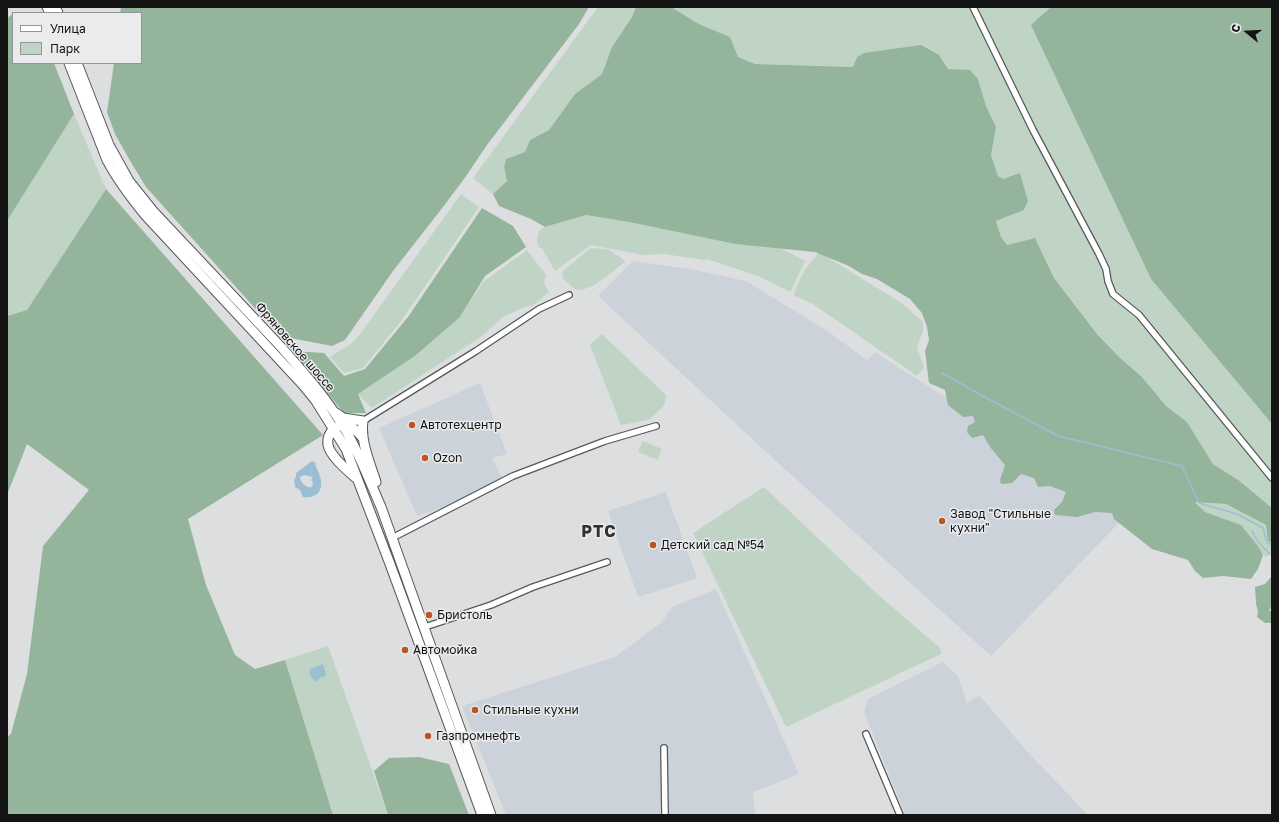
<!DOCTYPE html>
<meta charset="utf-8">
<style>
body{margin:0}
#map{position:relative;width:1279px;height:822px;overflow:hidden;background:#dddee0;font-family:"Golos Text",sans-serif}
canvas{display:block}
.frame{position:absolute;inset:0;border:8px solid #141415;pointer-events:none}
.legend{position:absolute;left:12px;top:12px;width:130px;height:52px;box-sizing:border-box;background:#eaebed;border:1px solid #949597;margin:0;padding:5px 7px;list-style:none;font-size:12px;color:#141415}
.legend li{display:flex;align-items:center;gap:8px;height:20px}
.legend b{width:20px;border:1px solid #949597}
.north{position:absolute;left:1227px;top:12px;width:40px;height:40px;-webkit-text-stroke:3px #eaebed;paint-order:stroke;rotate:288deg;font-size:11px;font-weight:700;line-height:16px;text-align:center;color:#141415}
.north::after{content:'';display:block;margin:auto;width:14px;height:18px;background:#141415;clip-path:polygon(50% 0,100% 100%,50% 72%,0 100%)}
</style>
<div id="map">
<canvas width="1279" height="822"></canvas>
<div class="frame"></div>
<ul class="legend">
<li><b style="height:5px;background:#fff"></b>Улица</li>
<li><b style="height:11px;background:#c0d4c5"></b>Парк</li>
</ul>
<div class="north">С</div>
</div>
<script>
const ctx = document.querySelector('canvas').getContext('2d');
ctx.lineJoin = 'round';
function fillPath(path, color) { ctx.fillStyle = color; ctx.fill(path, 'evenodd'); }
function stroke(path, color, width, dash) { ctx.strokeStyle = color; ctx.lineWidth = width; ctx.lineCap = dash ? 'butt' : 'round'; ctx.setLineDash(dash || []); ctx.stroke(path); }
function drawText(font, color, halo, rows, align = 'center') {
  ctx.font = font + ' "Golos Text",sans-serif'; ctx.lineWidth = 3; ctx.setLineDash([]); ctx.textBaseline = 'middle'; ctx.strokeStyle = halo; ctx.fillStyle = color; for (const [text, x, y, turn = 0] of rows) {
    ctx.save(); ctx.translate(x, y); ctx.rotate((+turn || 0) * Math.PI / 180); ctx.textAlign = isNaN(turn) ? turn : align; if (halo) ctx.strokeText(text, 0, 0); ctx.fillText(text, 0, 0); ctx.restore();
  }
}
const built = new Path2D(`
 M633 261 689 269 746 281 829 332 867 360 875 352 937 392 1139 502 991 656 776 461 598 296Z
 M480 383 507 454 492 458 503 480 486 492 417 516 379 428Z
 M666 492 697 578 638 597 608 511Z
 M716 589 799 774 753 792 755 815H506L462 706 615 657 662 622 672 607Z
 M943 662 958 676 967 703 979 695 1024 748 1088 815H905L864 712 868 699Z`);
const green = new Path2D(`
 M598 7H636L632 17 612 47 602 74 575 94 549 130 530 140 525 152 506 159 504 167 507 181 493 194 473 178Z
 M671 7H1051L1032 25 1151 279 1272 424V508L1241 481 1213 464 1187 422 1166 406 1142 377 1119 357 1097 334 1054 278 1035 238 1007 245 1001 238 996 221 1024 210 1028 201 1020 173 1003 180 998 176 991 155 996 127 986 106 978 79 948 69 939 55 857 57 854 67 755 64 738 57 730 37 699 24Z
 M74 114 106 189 27 310 7 316V221Z
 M461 194 479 207 402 320 363 368 344 373 330 357 352 343 361 333Z
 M586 215 629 222 735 244 780 248 805 261 791 291H788L758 276 707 259 704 260 664 254 643 255 591 245 555 271 542 248H540L537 243 539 231 545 227Z
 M594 248 610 250 616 255H618L625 262C613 271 594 289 579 290 575 290 572 287 569 284 564 280 561 278 563 271L589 249Z
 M527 250 546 275 544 283 549 292 532 306H527L500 318 501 319 482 336 372 408 358 394 415 356 460 317 483 282Z
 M819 252 903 304 923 322V331L917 347 924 368 917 376 813 304 795 296 794 293 804 271Z
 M602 334 666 395 664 406 649 420 621 425 590 345Z
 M643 441 662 449 658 460 638 452Z
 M764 487 876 593 940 648 941 654 786 727 693 533Z
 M1195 501 1226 504 1266 525 1268 541 1272 543V552L1267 557 1263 555 1258 546 1241 525 1205 512Z
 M328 646 388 815H333L285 660Z`);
const forest = new Path2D(`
 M121 7H589L579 24 487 145 464 179 443 207 393 271 345 340 332 346 280 336 146 187 132 164 115 134 107 112 114 63H141V13H120Z
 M636 7H671L699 24 730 37 738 57 755 64 853 67 857 57 864 53 921 45 939 55 948 69 970 70 978 79 986 106 996 127 991 155 998 176 1003 179 1020 173 1028 201 1024 210 996 221 1001 237 1007 245 1035 238 1054 278 1097 334 1119 357 1142 377 1166 406 1187 422 1213 464 1240 481 1272 508V543L1268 541 1266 525 1226 504 1195 502 1205 512 1241 525 1258 546 1263 555 1258 569 1251 579 1223 576 1203 578 1195 571 1188 560 1152 549 1114 519 1112 513 1095 512 1077 517 1055 515 1054 510 1062 502 1066 492 1050 486 1038 487 1034 478 1021 474 1012 483 1001 484 1000 480 1005 465 990 447 983 435 972 438 967 432 968 426 975 422 973 416 963 417 948 405 945 390 929 383 925 351 929 340 927 327 922 313 910 299 877 279 862 274 849 266 815 252 735 244 629 222 586 215 545 227 531 219 499 206 493 194 507 181 504 167 506 159 525 152 530 140 549 130 575 94 602 74 612 47 632 17Z
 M1051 7H1272V424L1151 279 1031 25Z
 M13 14V63H54L74 114 7 221V18Z
 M106 189 323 435 188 519 206 585 235 655 255 669 285 660 333 815H7V737L11 734 27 674 43 546 89 490 27 444 7 495V316L27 310Z
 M482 208 513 226 526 247 485 276 460 317 415 356 358 394 366 413H344L292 351 324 353 344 376 365 369 408 317Z
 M1272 576V604L1269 611H1272V623H1265L1257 617 1258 612 1256 604 1255 587 1265 584Z
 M419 757 449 764 469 815H388L374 771 389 758Z`);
const water = new Path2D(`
 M312 461 316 463 315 464C317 469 320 475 321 480 323 492 315 499 303 497L300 490 295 487 294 480 296 477V473ZM304 475 313 477 311 480 313 482 312 487C305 488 301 483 300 477Z
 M323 664 326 674 324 677H321L316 682C311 678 309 675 310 669Z`);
const stream = new Path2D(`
 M942 373 981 395 1058 436 1182 466 1199 503 1237 514 1263 528 1267 543 1272 544
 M1252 531C1256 541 1262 547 1270 554`);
const street = new Path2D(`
 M973 7 1033 130 1099 254 1106 269 1108 281 1113 294 1139 315 1272 478
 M363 421 476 351 539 309 569 295
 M392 538 513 476 605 441 656 426
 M425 627 491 605 533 587 607 562
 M866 734 900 815
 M664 748 665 815`);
const primary = new Path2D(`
 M47 7 50 13
 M55 7 58 13
 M69 63 107 160C118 181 132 199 146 216L303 385 316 401 346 449 390 564 482 815
 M77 63 109 145 129 181 153 211 282 348C305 374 329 401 346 431 360 455 370 482 381 507L491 815
 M336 413 343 418 363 421
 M363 421C360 441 370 463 376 482
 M356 478C348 471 330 456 328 445 326 433 337 422 349 426 355 428 359 434 363 438`);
const markers = [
 [412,425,4,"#bb5623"],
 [425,458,4,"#bb5623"],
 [942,521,4,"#bb5623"],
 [653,545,4,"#bb5623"],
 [429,615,4,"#bb5623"],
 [405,650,4,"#bb5623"],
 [475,710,4,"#bb5623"],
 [428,736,4,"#bb5623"]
];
const streetNames = [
 ["Фряновское шоссе",295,347,49]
];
const poiNames = [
 ["Автотехцентр",420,425],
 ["Ozon",433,458],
 ["Завод \"Стильные",950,514],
 ["кухни\"",950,528],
 ["Детский сад №54",661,545],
 ["Бристоль",437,615],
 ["Автомойка",413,650],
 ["Стильные кухни",483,710],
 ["Газпромнефть",436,736]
];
const districtNames = [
 ["РТС",599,532]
];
fillPath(built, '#ccd2da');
fillPath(green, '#c0d4c5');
fillPath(forest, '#95b49c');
fillPath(water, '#9bbed4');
stroke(stream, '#9bbed4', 1.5);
stroke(street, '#565859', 8);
stroke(primary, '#565859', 11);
stroke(street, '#fff', 5.5);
stroke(primary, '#fff', 9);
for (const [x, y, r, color] of markers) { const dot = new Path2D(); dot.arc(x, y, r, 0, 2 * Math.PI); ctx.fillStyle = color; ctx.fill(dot); stroke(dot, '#eaebed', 1.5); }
drawText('12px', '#141415', '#eaebed', streetNames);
drawText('12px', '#141415', '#eaebed', poiNames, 'left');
ctx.letterSpacing = '1px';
drawText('bold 16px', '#2f3032', '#eaebed', districtNames);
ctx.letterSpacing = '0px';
</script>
